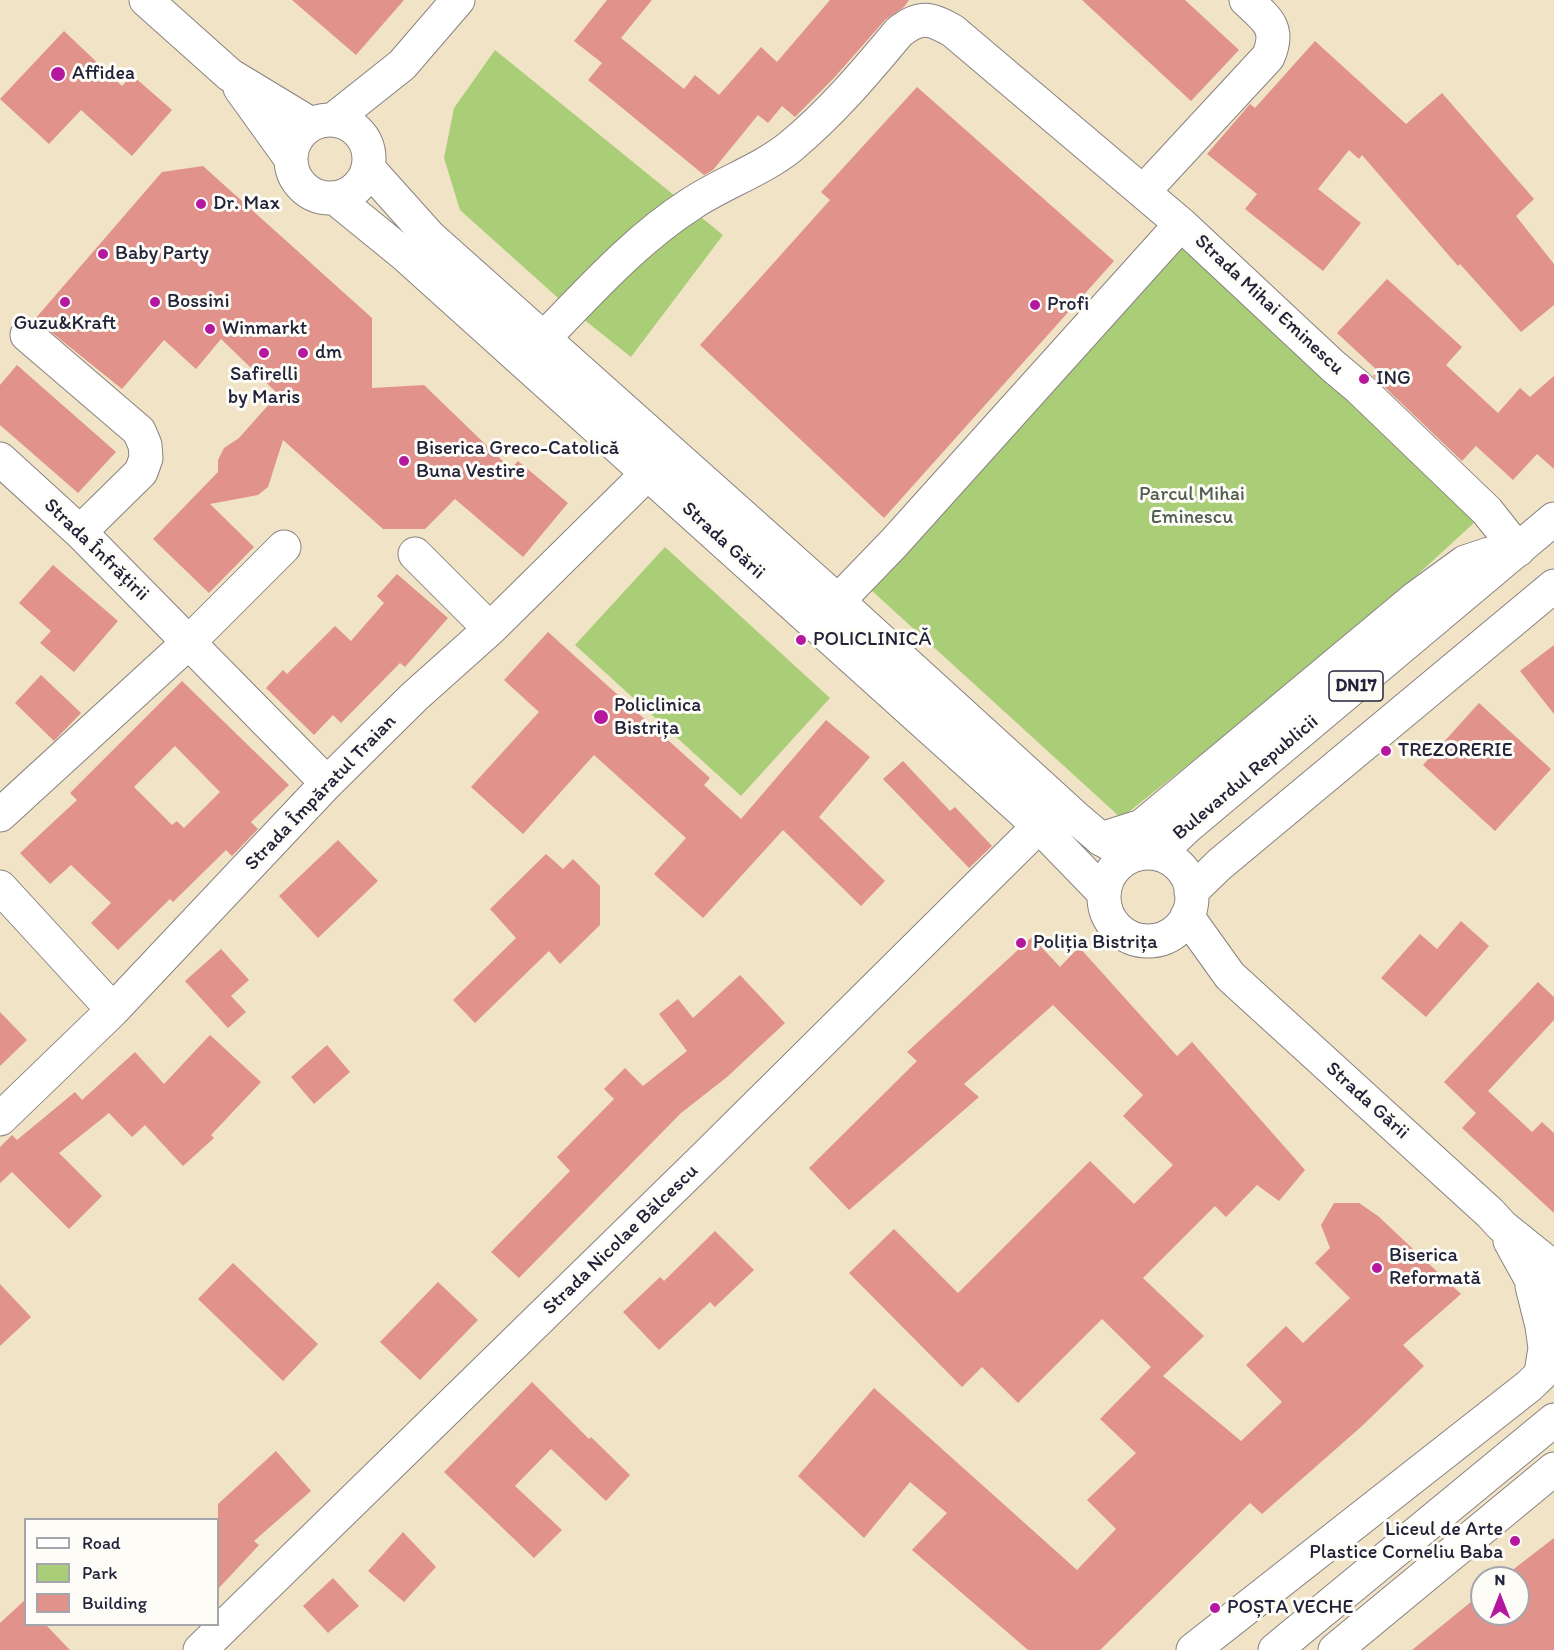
<!DOCTYPE html>
<meta charset="utf-8">
<style>
body{margin:0}
#map{position:relative;width:1554px;height:1650px;overflow:hidden;background:#f0e3c6;font-family:Itim,sans-serif}
canvas{display:block}
.legend{position:absolute;left:24px;top:1518px;width:195px;height:108px;box-sizing:border-box;background:#fdfcf7;border:2px solid #a5a5ac;margin:0;padding:8px 10px;list-style:none;font-size:18px;color:#22223b}
.legend li{display:flex;align-items:center;gap:12px;height:30px}
.legend b{width:30px;border:2px solid #a5a5ac}
.north{position:absolute;left:1470px;top:1566px;width:60px;height:60px;box-sizing:border-box;background:#fdfcf7;border:2px solid #a5a5ac;border-radius:50%;rotate:0deg;font-size:16px;font-weight:700;line-height:24px;text-align:center;color:#22223b}
.north::after{content:'';display:block;margin:auto;width:21px;height:27px;background:#b5179e;clip-path:polygon(50% 0,100% 100%,50% 72%,0 100%)}
</style>
<div id="map">
<canvas width="1554" height="1650"></canvas>
<ul class="legend">
<li><b style="height:8px;background:#fff"></b>Road</li>
<li><b style="height:16px;background:#aace77"></b>Park</li>
<li><b style="height:16px;background:#e0928b"></b>Building</li>
</ul>
<div class="north">N</div>
</div>
<script>
const ctx = document.querySelector('canvas').getContext('2d');
ctx.lineJoin = 'round';
function fillPath(path, color) { ctx.fillStyle = color; ctx.fill(path, 'evenodd'); }
function stroke(path, color, width, dash) { ctx.strokeStyle = color; ctx.lineWidth = width; ctx.lineCap = dash ? 'butt' : 'round'; ctx.setLineDash(dash || []); ctx.stroke(path); }
function drawText(font, color, halo, rows, align = 'center') {
  ctx.font = font + ' Itim,sans-serif'; ctx.lineWidth = 6; ctx.setLineDash([]); ctx.textBaseline = 'middle'; ctx.strokeStyle = halo; ctx.fillStyle = color; for (const [text, x, y, turn = 0] of rows) {
    ctx.save(); ctx.translate(x, y); ctx.rotate((+turn || 0) * Math.PI / 180); ctx.textAlign = isNaN(turn) ? turn : align; if (halo) ctx.strokeText(text, 0, 0); ctx.fillText(text, 0, 0); ctx.restore();
  }
}
const green = new Path2D(`
 M495 50 723 235 631 357 567 306 460 210 444 158 454 108Z
 M1181 224 1487 511 1404 587 1281 691 1121 818 859 579Z
 M665 547 830 698 741 796 575 645Z`);
const building = new Path2D(`
 M292 0H404L356 55Z
 M607 0H652L621 38 684 89 695 75 719 95 761 47 777 62 830 0H909L904 7 885 20 833 79 795 117 782 106 768 123 758 115 713 170 704 175 588 80 602 63 574 41Z
 M1082 0H1185L1239 50 1191 101Z
 M64 31 122 86 132 75 172 110 132 156 81 110 49 144 0 99Z
 M1315 41 1406 124 1442 93 1534 199 1516 216 1554 264V305L1521 332 1460 264 1458 266 1362 155 1359 159 1349 150 1318 189 1361 223 1323 271 1245 209 1257 194 1207 154 1250 104 1255 108Z
 M917 87 1114 261 884 518 700 345 830 200 821 192Z
 M203 166 372 318V388L424 385 511 469 518 461 568 503 523 557 455 499 425 529H383L283 440 268 487 258 495 210 504 254 547 209 593 153 539 218 472V460L224 448 239 438 278 394 221 339 196 369 164 340 122 389 35 319 162 172Z
 M1387 279 1462 347 1446 365 1498 413 1520 388 1530 397 1554 376V469L1537 454 1513 480 1476 446 1462 461 1373 376 1378 371 1337 333Z
 M17 365 116 452 78 493 0 425V385Z
 M53 565 118 621 74 672 40 643 51 631 19 603Z
 M397 574 448 618 405 667 400 663 341 723 333 715 314 735 266 688 283 670 287 674 335 626 351 641 384 603 377 596Z
 M548 632 710 778 704 785 741 819 826 720 870 757 819 817 885 881 861 906 783 830 703 918 654 874 686 838 594 755 523 834 471 787 539 712 504 680Z
 M1554 645V714L1520 671Z
 M41 675 81 713 54 741 15 703Z
 M182 681 289 785 251 822 258 829 232 856 226 850 173 902 170 899 118 950 91 923 111 903 71 865 50 884 20 853 77 800 70 793ZM175 746 220 792 184 828 177 821 172 825 134 787Z
 M1479 703 1551 769 1495 831 1423 765Z
 M903 761 950 811 955 807 992 846 969 868 883 779Z
 M338 840 378 881 318 938 279 896Z
 M546 854 563 869 573 859 600 886V925L560 964 549 951 475 1023 453 1000 516 938 490 909Z
 M1461 921 1489 946 1426 1017 1381 978 1420 934 1437 949Z
 M1032 937 1060 967 1079 947 1177 1056 1192 1042 1305 1170 1279 1201 1257 1185 1226 1217 1215 1206 1143 1278 1204 1336 1163 1376 1241 1441 1282 1402 1246 1365 1286 1326 1303 1343 1350 1298 1315 1263 1330 1248 1321 1225 1334 1203H1359L1378 1216 1461 1294 1403 1345 1424 1366 1362 1426 1262 1514 1250 1503 1100 1650H1028L912 1550 947 1513 910 1482 864 1538 798 1476 874 1388 1077 1570 1116 1529 1087 1500 1136 1453 1100 1419 1151 1367 1102 1319 1018 1403 982 1367 962 1387 849 1273 894 1229 958 1293 1090 1161 1134 1204 1173 1165 1123 1116 1143 1095 1053 1005 964 1084 979 1097 849 1210 809 1168 917 1061 907 1052Z
 M221 949 249 980 231 996 246 1012 228 1028 185 981Z
 M740 975 785 1023 727 1077 681 1113 519 1278 491 1252 570 1171 557 1157 614 1099 604 1089 625 1068 643 1086 687 1051 659 1014 678 999 693 1018Z
 M1538 982 1554 997V1020L1488 1091 1532 1132 1542 1122 1554 1133V1213L1462 1128 1476 1113 1444 1082Z
 M0 1012 27 1040 0 1066Z
 M210 1035 261 1082 211 1135 214 1138 183 1166 145 1125 132 1137 109 1113 59 1153 102 1196 69 1229 12 1172 0 1183V1147L12 1135 17 1140 75 1092 82 1100 135 1052 164 1084Z
 M327 1045 350 1072 314 1104 291 1077Z
 M715 1231 754 1270 715 1307 710 1302 659 1350 623 1312 660 1277 664 1281Z
 M233 1263 318 1344 283 1381 198 1299Z
 M438 1282 478 1320 420 1380 380 1342Z
 M0 1284 31 1317 0 1346Z
 M532 1382 589 1439 591 1437 630 1475 606 1501 551 1449 515 1486 562 1530 534 1558 444 1472Z
 M276 1451 311 1491 254 1541 259 1545 218 1589V1504Z
 M403 1532 436 1567 404 1602 368 1571Z
 M1554 1538V1650H1412L1482 1593V1614H1518V1578H1502Z
 M333 1578 359 1606 328 1633 303 1606Z
 M26 1599V1624H45L70 1650H0V1623Z`);
const street = new Path2D(`
 M1143 192 1268 57C1281 28 1267 19 1246 0
 M27 335 139 431 145 445 146 458 141 472 80 532
 M543 339C589 292 635 240 691 204 722 183 760 171 790 147 832 112 864 74 899 32 920 15 931 18 953 31L1181 224 1333 366 1358 387 1487 511 1518 550
 M0 459 80 532 327 783
 M415 554 490 629
 M838 601 894 543 1181 224
 M0 815 189 642 284 547
 M0 887 113 1010
 M0 1119 113 1010 327 783 414 697 490 629 648 473
 M200 1650 700 1162 1039 826`);
const secondary = new Path2D(`
 M146 0 230 75 311 124
 M240 88 291 159
 M334 119 402 65 458 0
 M291 159a39 39 0 1 1 78 0a39 39 0 1 1-78 0Z
 M369 169 429 236 838 601 1075 817 1101 839 1131 856
 M335 198 405 255 1039 826 1103 892`);
const primary = new Path2D(`
 M1101 839 1142 826 1417 597 1465 562 1489 554 1513 551
 M1104 897a44 44 0 1 1 88 0a44 44 0 1 1-88 0Z
 M1159 854 1188 826 1554 519
 M1191 892 1220 864 1554 586
 M1187 916 1230 976 1490 1213 1502 1226 1554 1268
 M1510 1241 1531 1279 1554 1310
 M1532 1286 1542 1326 1545 1348 1541 1373
 M1193 1650 1529 1386 1554 1362
 M1275 1650 1554 1420
 M1335 1650 1554 1469`);
const markers = [
 [58,74,8,"#b5179e"],
 [201,204,6,"#b5179e"],
 [103,254,6,"#b5179e"],
 [65,302,6,"#b5179e"],
 [155,302,6,"#b5179e"],
 [1035,305,6,"#b5179e"],
 [210,329,6,"#b5179e"],
 [264,353,6,"#b5179e"],
 [303,353,6,"#b5179e"],
 [1364,379,6,"#b5179e"],
 [404,461,6,"#b5179e"],
 [801,640,6,"#b5179e"],
 [601,717,8,"#b5179e"],
 [1386,751,6,"#b5179e"],
 [1021,943,6,"#b5179e"],
 [1377,1268,6,"#b5179e"],
 [1515,1541,6,"#b5179e"],
 [1215,1608,6,"#b5179e"]
];
const shields = [
 [1356,686,54]
];
const shieldNames = [
 ["DN17",1356,686]
];
const poiNames = [
 ["Affidea",72,74],
 ["Dr. Max",213,204],
 ["Baby Party",115,254],
 ["Bossini",167,302],
 ["Profi",1047,305],
 ["Guzu&Kraft",65,324,"center"],
 ["Winmarkt",222,329],
 ["dm",315,353],
 ["Safirelli",264,375,"center"],
 ["by Maris",264,398,"center"],
 ["ING",1376,379],
 ["Biserica Greco-Catolică",416,449],
 ["Buna Vestire",416,472],
 ["POLICLINICĂ",813,640],
 ["Policlinica",614,706],
 ["Bistrița",614,729],
 ["TREZORERIE",1398,751],
 ["Poliția Bistrița",1033,943],
 ["Biserica",1389,1256],
 ["Reformată",1389,1279],
 ["Liceul de Arte",1503,1530,"right"],
 ["Plastice Corneliu Baba",1503,1553,"right"],
 ["POȘTA VECHE",1227,1608]
];
const streetNames = [
 ["Strada Mihai Eminescu",1269,305,43],
 ["Strada Gării",723,541,42],
 ["Strada Înfrățirii",96,550,44],
 ["Bulevardul Republicii",1246,778,-40],
 ["Strada Împăratul Traian",321,793,-46],
 ["Strada Gării",1367,1101,42],
 ["Strada Nicolae Bălcescu",621,1240,-44]
];
const parkNames = [
 ["Parcul Mihai",1192,495],
 ["Eminescu",1192,518]
];
fillPath(green, '#aace77');
fillPath(building, '#e0928b');
stroke(street, '#898280', 35);
stroke(secondary, '#898280', 35);
stroke(primary, '#898280', 35);
stroke(street, '#fff', 33);
stroke(secondary, '#fff', 33);
stroke(primary, '#fff', 33);
for (const [x, y, r, color] of markers) { const dot = new Path2D(); dot.arc(x, y, r, 0, 2 * Math.PI); ctx.fillStyle = color; ctx.fill(dot); stroke(dot, '#fdfcf7', 2); }
for (const [x, y, w] of shields) { const box = new Path2D(); box.roundRect(x - w / 2, y - 15, w, 30, 4.5); ctx.fillStyle = '#fdfcf7'; ctx.fill(box); stroke(box, '#22223b', 1.5); }
drawText('bold 18px', '#22223b', null, shieldNames);
drawText('20px', '#22223b', '#fdfcf7', poiNames, 'left');
drawText('20px', '#22223b', '#fdfcf7', streetNames);
drawText('20px', '#525e50', '#fdfcf7', parkNames);
</script>
